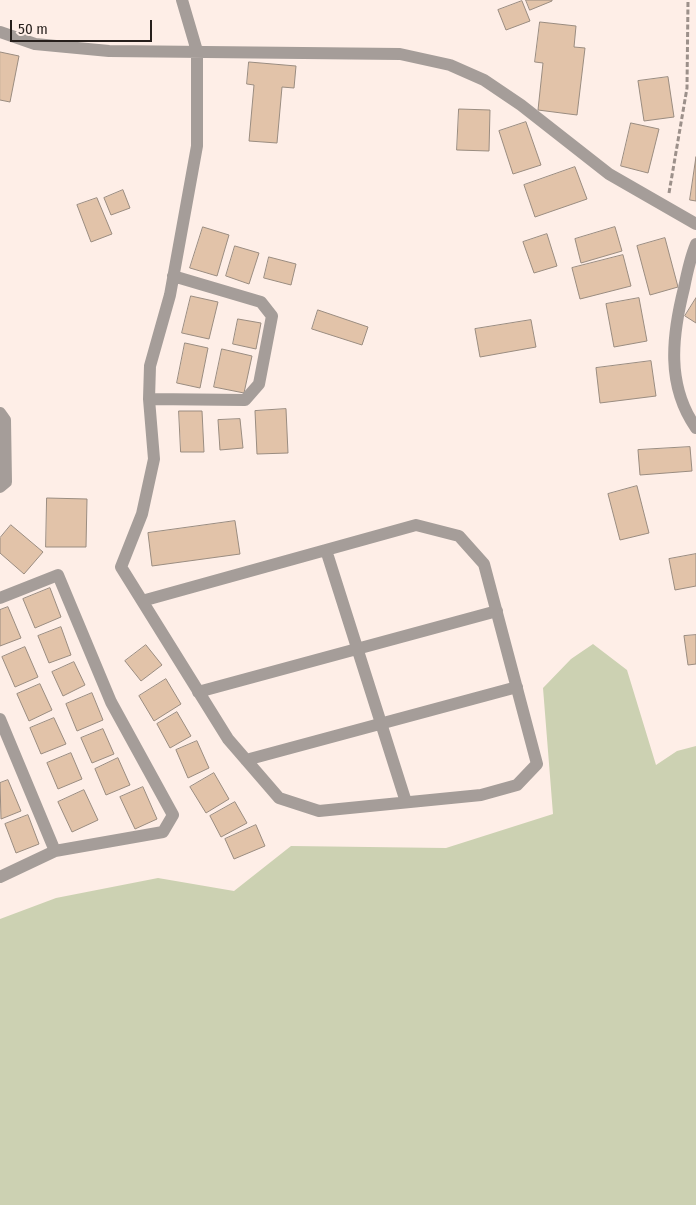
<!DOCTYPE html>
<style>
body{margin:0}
#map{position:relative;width:696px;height:1205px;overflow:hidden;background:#feeee7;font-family:"Fira Sans Condensed",sans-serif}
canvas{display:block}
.scale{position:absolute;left:10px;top:20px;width:142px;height:22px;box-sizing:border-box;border:2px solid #261f1c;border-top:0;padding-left:6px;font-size:15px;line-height:18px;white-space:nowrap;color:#261f1c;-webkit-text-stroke:4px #feeee7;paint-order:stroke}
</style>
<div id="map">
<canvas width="696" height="1205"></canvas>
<div class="scale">50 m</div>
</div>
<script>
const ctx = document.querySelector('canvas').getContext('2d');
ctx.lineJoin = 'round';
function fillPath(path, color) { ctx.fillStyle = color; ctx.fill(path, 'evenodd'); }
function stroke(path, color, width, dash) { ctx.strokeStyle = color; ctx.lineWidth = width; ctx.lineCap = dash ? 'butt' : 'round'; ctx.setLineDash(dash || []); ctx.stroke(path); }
const green = new Path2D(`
 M593 644 627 670 656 765 677 751 696 746V1205H0V919L56 898 158 878 234 891 291 846 446 848 553 814 543 688 571 659Z`);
const building = new Path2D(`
 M526 0H552V1L530 10Z
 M522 1 530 21 506 30 498 10Z
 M540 22 576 26 574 47 585 48 577 115 538 110 543 63 535 62Z
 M0 52 19 56 10 102 0 100Z
 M249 62 296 66 294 88 282 87 277 143 249 141 254 85 247 84Z
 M668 77 674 117 644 121 638 81Z
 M459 109 490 110 489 151 457 150Z
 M526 122 541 165 513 174 499 131Z
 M631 123 659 129 648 173 621 166Z
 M696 157V201L690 200Z
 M575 167 587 199 535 217 524 185Z
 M123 190 130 208 111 215 104 198Z
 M97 198 112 234 91 242 77 205Z
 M203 227 229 235 217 276 190 268Z
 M615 227 622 251 581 263 575 239Z
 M547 234 557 266 534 273 523 242Z
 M665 238 678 287 650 295 637 246Z
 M235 246 259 253 249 284 226 276Z
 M623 255 631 286 580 299 572 268Z
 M269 257 296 264 291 285 264 278Z
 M191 296 218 302 209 339 182 333Z
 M639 298 647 341 614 347 606 304Z
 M696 298V323L685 316Z
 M318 310 368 327 362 345 312 329Z
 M238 319 261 323 256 349 233 344Z
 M531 320 536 347 480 357 475 329Z
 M185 343 208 348 200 388 177 383Z
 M222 349 252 356 244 393 214 387Z
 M651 361 656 396 600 403 596 368Z
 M286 409 288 453 257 454 255 411Z
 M179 411H202L204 452H181Z
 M240 419 243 448 220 450 218 420Z
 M690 447 692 471 640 475 638 450Z
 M637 486 649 533 620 540 608 494Z
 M47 498 87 499 86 547H46Z
 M235 521 240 554 152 566 148 533Z
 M11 525 43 552 24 574 0 553V538Z
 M696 554V586L675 590 669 559Z
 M50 588 61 617 35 628 23 599Z
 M8 607 21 638 0 646V610Z
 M61 627 71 655 49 663 38 636Z
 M696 635V664L688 665 684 636Z
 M146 645 162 665 141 681 125 661Z
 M25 647 38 677 15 687 2 657Z
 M74 662 85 685 63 696 52 672Z
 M166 679 181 704 154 721 139 696Z
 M40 684 52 710 29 721 17 694Z
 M92 693 103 720 77 731 66 704Z
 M177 712 191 736 170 748 157 724Z
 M54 718 66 744 41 754 30 728Z
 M103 729 114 754 92 763 81 738Z
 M197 741 209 768 188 778 176 750Z
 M71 753 82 779 58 789 47 763Z
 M118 758 130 785 106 795 95 769Z
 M214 773 229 799 206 813 190 787Z
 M8 780 21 811 1 819 0 783Z
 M143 787 157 819 135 829 120 797Z
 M84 790 98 820 72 832 58 802Z
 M235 802 247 823 221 837 210 816Z
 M28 815 39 844 16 853 5 824Z
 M256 825 265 846 234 859 225 839Z`);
const path = new Path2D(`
 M669 193 687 88 688 0`);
const minor = new Path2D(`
 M0 32 35 44 109 51 400 54 450 65 484 80 521 105 609 174 696 224
 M696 244C690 258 687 273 684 288 672 336 666 385 696 428
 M149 399 245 400 259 384 272 316 261 302 173 276
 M0 413 5 420 6 482 0 487
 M326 550 406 802
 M0 598 58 575 111 702 173 815 163 832 55 851 0 719
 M142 601 416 525 459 536 484 564 537 764 517 785 481 795 319 811 279 798 228 739 121 567 142 514 154 459 149 399 150 366 170 295 197 146V51L182 0
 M198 692 497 611
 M246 760 517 687
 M0 877 55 851`);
fillPath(green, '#ccd1b2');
fillPath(building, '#e2c3a9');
stroke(building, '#9a8c80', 1);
stroke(path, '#9c908a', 3, [5, 2.5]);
stroke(minor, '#a59d99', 12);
</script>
